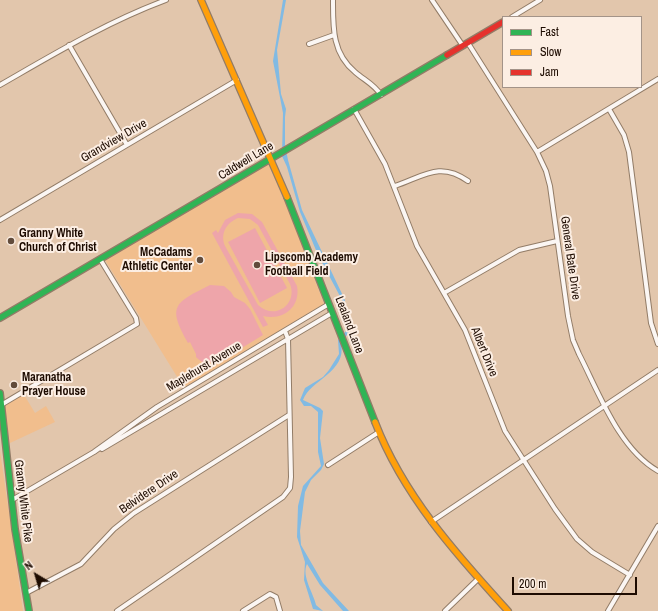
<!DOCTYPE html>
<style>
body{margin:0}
#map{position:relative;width:658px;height:611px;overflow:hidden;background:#e2c6ac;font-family:"Archivo Narrow",sans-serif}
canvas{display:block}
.legend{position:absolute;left:502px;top:16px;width:140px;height:72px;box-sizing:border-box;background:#fceee3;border:1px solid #a39388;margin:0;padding:5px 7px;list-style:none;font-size:12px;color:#1d0b00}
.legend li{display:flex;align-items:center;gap:8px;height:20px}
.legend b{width:20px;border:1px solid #a39388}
.north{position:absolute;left:16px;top:555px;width:40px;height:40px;-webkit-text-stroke:3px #fceee3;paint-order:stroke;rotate:322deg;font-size:11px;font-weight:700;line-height:16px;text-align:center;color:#1d0b00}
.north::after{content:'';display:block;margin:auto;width:14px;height:18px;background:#1d0b00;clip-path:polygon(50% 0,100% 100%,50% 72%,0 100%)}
.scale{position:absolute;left:512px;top:577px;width:125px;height:18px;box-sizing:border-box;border:2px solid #1d0b00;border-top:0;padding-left:5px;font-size:12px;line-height:14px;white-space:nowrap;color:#1d0b00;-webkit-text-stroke:3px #fceee3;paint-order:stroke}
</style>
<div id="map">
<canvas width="658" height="611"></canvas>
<ul class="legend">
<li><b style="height:5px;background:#30b455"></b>Fast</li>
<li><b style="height:5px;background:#ff9f0a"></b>Slow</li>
<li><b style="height:5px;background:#e5322d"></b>Jam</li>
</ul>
<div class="north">N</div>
<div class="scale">200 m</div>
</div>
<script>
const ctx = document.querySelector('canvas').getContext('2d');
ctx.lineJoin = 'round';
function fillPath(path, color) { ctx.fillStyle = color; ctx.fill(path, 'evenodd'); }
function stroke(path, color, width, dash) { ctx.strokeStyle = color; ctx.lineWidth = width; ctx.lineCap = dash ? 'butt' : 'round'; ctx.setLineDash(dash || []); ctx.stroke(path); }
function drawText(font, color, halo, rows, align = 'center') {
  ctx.font = font + ' "Archivo Narrow",sans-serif'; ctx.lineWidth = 4; ctx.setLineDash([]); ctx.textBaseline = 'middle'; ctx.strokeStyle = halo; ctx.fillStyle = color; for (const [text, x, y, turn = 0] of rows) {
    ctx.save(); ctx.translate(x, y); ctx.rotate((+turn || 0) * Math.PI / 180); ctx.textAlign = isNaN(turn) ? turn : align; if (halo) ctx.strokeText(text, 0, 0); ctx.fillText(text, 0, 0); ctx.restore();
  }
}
const built = new Path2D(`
 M270 162 324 304 184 388 105 260Z
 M23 393 35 413 46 406 55 422 10 443 4 406Z
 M0 451 17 568 23 611H0Z`);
const green = new Path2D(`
 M238 213 252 214 262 222 297 286C301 307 283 321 263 316L268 325 263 327 212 233 216 230 218 233 225 220ZM238 218 250 219 258 225 290 284C298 304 275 321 258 305L225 246C220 234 226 223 238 218Z
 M255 228 287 288 260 303 228 242Z
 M210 285 224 286 231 292 234 297 245 303 250 309 263 335 222 360 220 357C210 363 206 367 196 357V354L190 342 188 343C167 306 174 303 210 285Z`);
const water = new Path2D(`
 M283 0H286L277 50 281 94 286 109 285 117V145L288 160 302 210 344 298C347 305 344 311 346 318 347 322 350 325 350 330L341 344C347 372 310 380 303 400L320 408 323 411 320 438 324 464 321 470 311 480 305 492 300 531 301 545 323 583 349 611H343L320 585 307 564C301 576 314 594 316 605L323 611 313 609 304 580 305 562 297 537 298 506 303 486 321 466 318 452V412L311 406H304L300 400 305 388 323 377 329 370 339 354 338 340 347 330 342 319V300L318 255 300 212 287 167 282 156 283 113 273 61Z`);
const street = new Path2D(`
 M333 0C333 27 332 53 355 72 364 80 374 84 381 95
 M432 0 463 46
 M512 17 540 0
 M468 43 537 152 546 171 550 186 568 316 573 340 579 354C599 393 619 449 658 471
 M309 44 334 35
 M69 45 127 145
 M0 85C54 54 107 22 166 0
 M354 109 385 164 417 246 465 330 505 431 555 509 577 539 592 552 630 575
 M609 109 624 135 629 152 651 323 658 344
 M537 152 658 79
 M395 186C424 176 440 161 468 181
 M0 220 237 80
 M444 293 519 250 557 241
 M1 405 137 324 136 318 100 259
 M102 449 332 313
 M328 465 379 432
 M12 500 94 452 157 407 329 304
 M431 522 658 370
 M26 593 81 564 114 529 134 513 289 415
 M117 611 283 497 290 488 291 477 288 339 285 331
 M243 611 270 594 276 597 280 611
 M445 611 478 579
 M608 611 658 526`);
const fast = new Path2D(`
 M287 197 375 422
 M0 318 447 55
 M0 393 15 529 29 611`);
const slow = new Path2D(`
 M201 0 287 197
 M375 422C403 495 456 554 508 611`);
const jam = new Path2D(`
 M447 55 503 22`);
const markers = [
 [11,241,4,"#624c3c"],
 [200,260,4,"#624c3c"],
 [257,265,4,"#624c3c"],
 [14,385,4,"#624c3c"]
];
const streetNames = [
 ["Grandview Drive",114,141,-30],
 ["Caldwell Lane",246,161,-31],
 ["General Bate Drive",570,258,82],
 ["Lealand Lane",349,325,69],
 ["Albert Drive",484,352,68],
 ["Maplehurst Avenue",204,367,-31],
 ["Belvidere Drive",149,492,-34],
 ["Granny White Pike",23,501,83]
];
const poiNames = [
 ["Granny White",19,234],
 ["Church of Christ",19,248],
 ["McCadams",192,253,"right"],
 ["Athletic Center",192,267,"right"],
 ["Lipscomb Academy",265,258],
 ["Football Field",265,272],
 ["Maranatha",22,378],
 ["Prayer House",22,392]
];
fillPath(built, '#f1be8d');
fillPath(green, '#eea5aa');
fillPath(water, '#81bae3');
stroke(street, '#927c67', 6);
stroke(fast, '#927c67', 8);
stroke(slow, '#927c67', 8);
stroke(jam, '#927c67', 8);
stroke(street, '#fbf6f3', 4);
stroke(fast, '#30b455', 5.5);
stroke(slow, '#ff9f0a', 5.5);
stroke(jam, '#e5322d', 5.5);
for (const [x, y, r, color] of markers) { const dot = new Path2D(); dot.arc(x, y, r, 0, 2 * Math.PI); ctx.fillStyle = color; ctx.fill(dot); stroke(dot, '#fceee3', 1.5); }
drawText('12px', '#1d0b00', '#fceee3', streetNames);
drawText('bold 12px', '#1d0b00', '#fceee3', poiNames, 'left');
</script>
